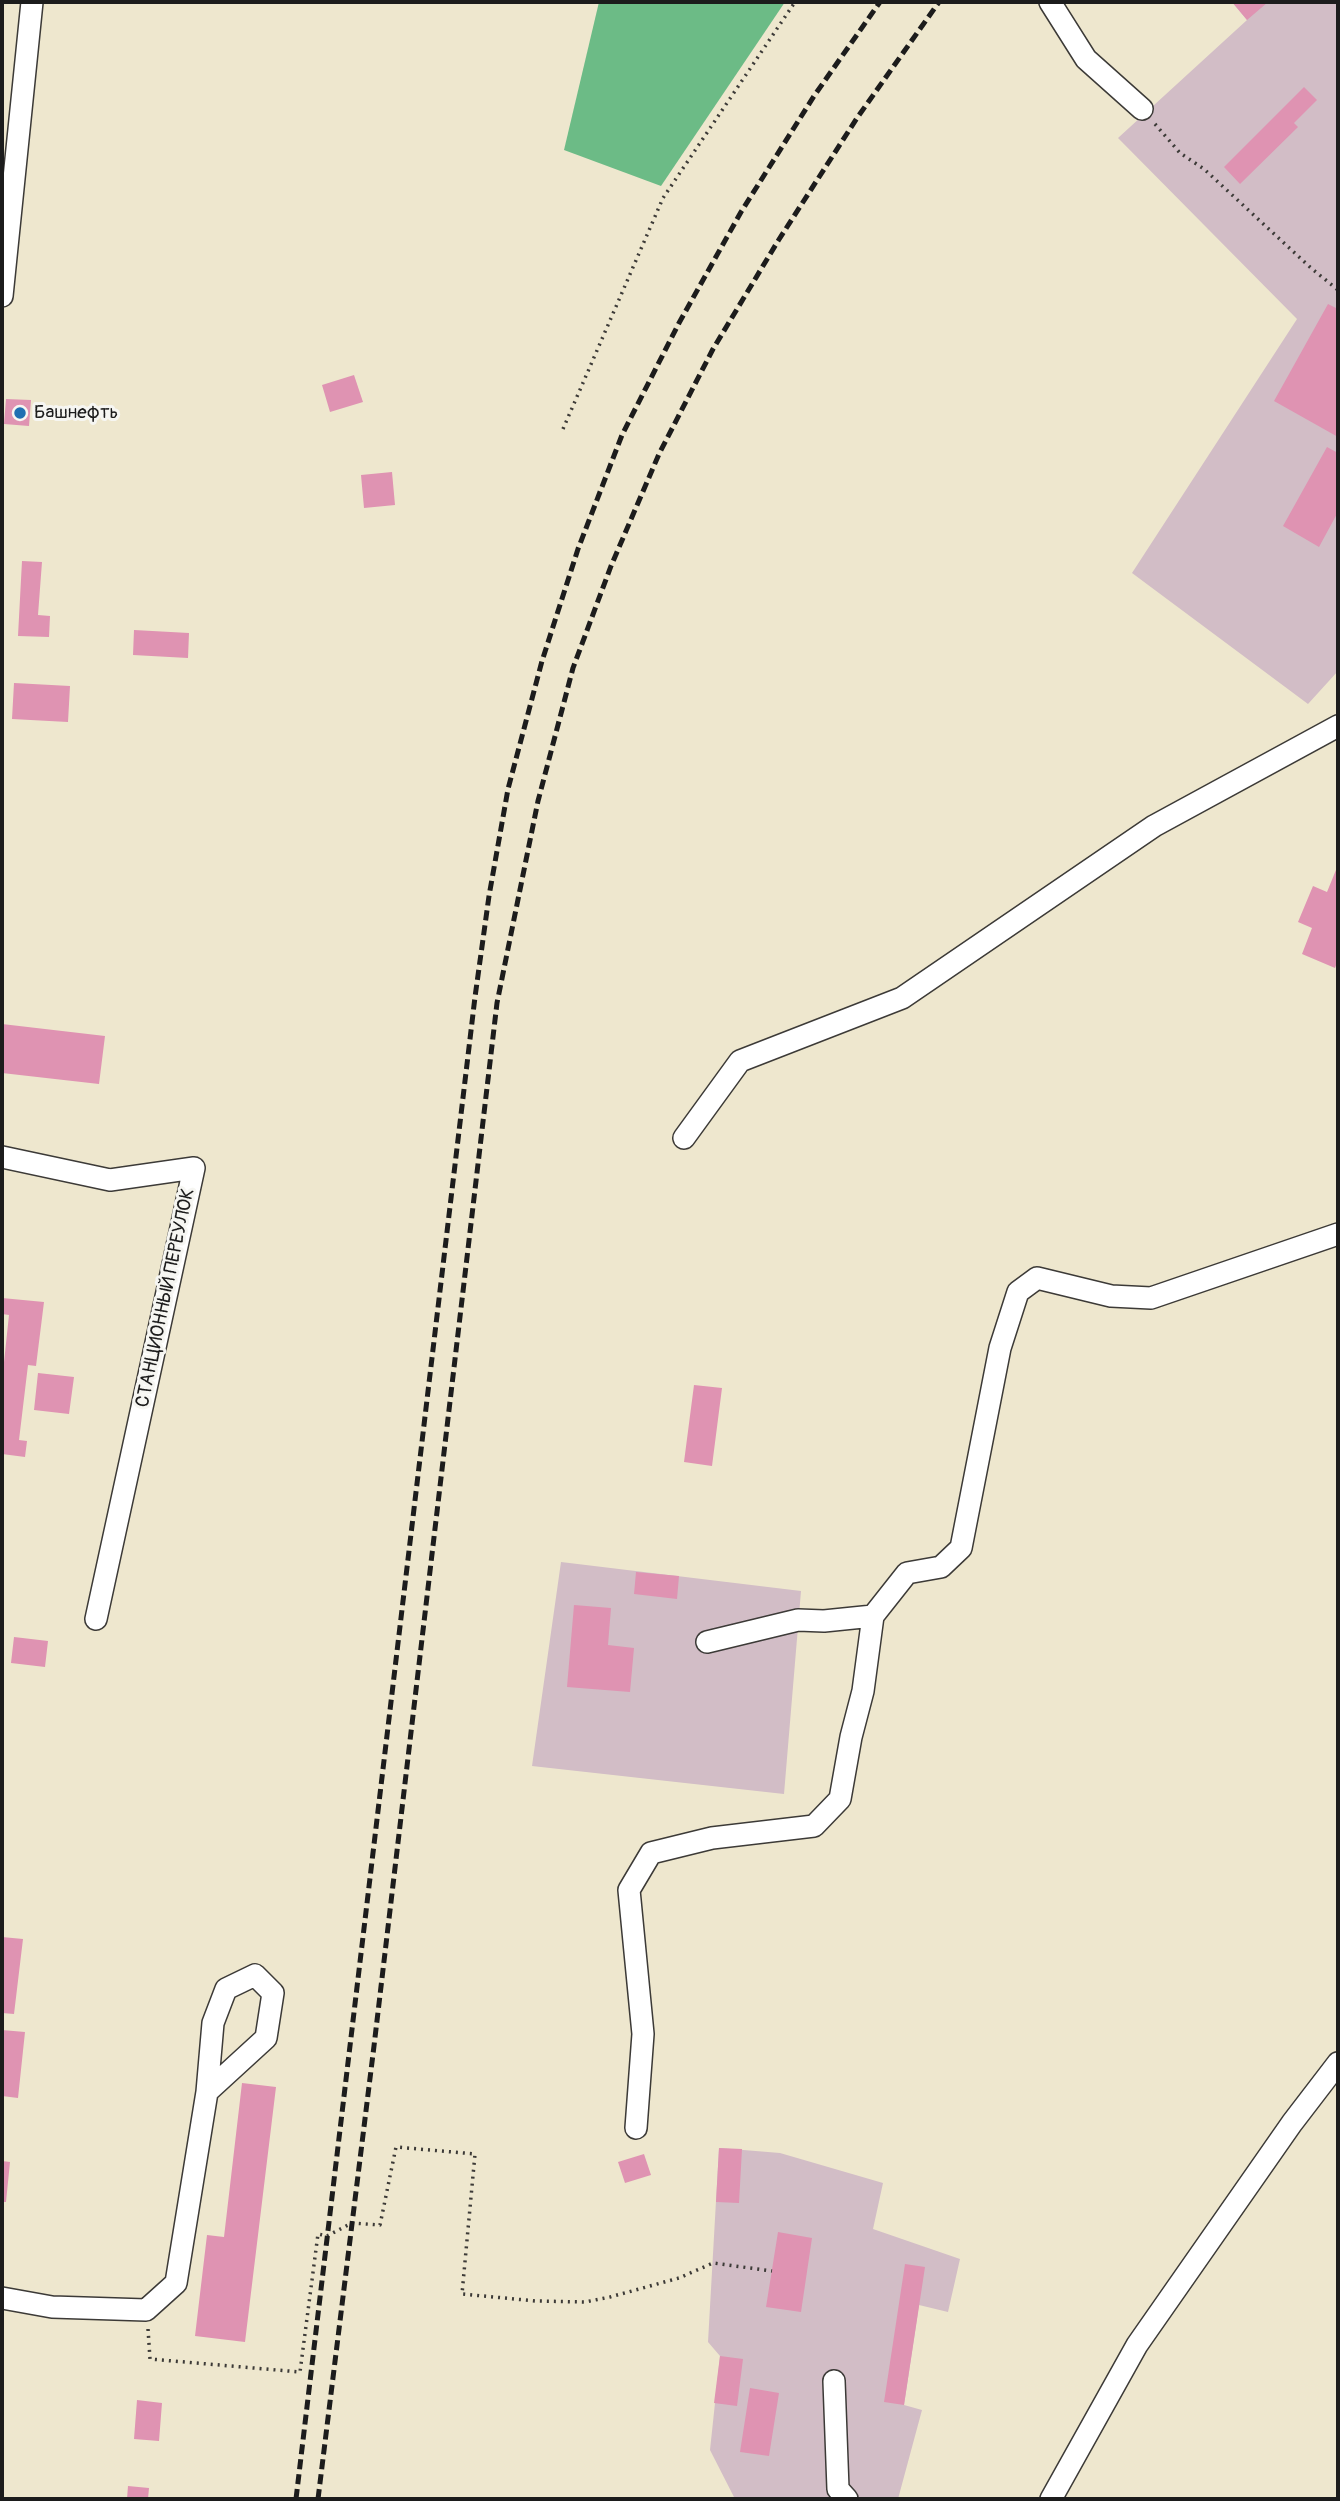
<!DOCTYPE html>
<meta charset="utf-8">
<style>
body{margin:0}
#map{position:relative;width:1340px;height:2501px;overflow:hidden;background:#eee7ce;font-family:Pangolin,sans-serif}
canvas{display:block}
.frame{position:absolute;inset:0;border:4px solid #1c1c1c;pointer-events:none}
</style>
<div id="map">
<canvas width="1340" height="2501"></canvas>
<div class="frame"></div>
</div>
<script>
const ctx = document.querySelector('canvas').getContext('2d');
ctx.lineJoin = 'round';
function fillPath(path, color) { ctx.fillStyle = color; ctx.fill(path, 'evenodd'); }
function stroke(path, color, width, dash) { ctx.strokeStyle = color; ctx.lineWidth = width; ctx.lineCap = dash ? 'butt' : 'round'; ctx.setLineDash(dash || []); ctx.stroke(path); }
function drawText(font, color, halo, rows, align = 'center') {
  ctx.font = font + ' Pangolin,sans-serif'; ctx.lineWidth = 6; ctx.setLineDash([]); ctx.textBaseline = 'middle'; ctx.strokeStyle = halo; ctx.fillStyle = color; for (const [text, x, y, turn = 0] of rows) {
    ctx.save(); ctx.translate(x, y); ctx.rotate((+turn || 0) * Math.PI / 180); ctx.textAlign = isNaN(turn) ? turn : align; if (halo) ctx.strokeText(text, 0, 0); ctx.fillText(text, 0, 0); ctx.restore();
  }
}
const industrial = new Path2D(`
 M1232 2H1338V671L1308 704 1132 573 1297 319 1118 138 1247 20Z
 M561 1562 801 1591 784 1794 532 1766Z
 M719 2148 780 2153 883 2183 873 2229 960 2259 948 2312 919 2305 904 2405 922 2410 898 2499H735L710 2450 720 2356 708 2342Z`);
const forest = new Path2D(`
 M599 2H785L661 186 564 150Z`);
const building = new Path2D(`
 M1232 2H1268L1247 20Z
 M1304 87 1317 100 1294 123 1298 127 1240 184 1224 167Z
 M1328 304 1338 309V437L1274 401Z
 M354 375 363 402 330 412 322 385Z
 M6 399 31 400 29 426 4 424Z
 M1327 447 1338 453V512L1319 547 1283 526Z
 M392 472 395 505 364 508 361 475Z
 M22 561 42 562 38 615 50 616 49 637 18 636Z
 M134 630 189 633 188 658 133 655Z
 M14 683 70 686 68 722 12 719Z
 M1338 865V960L1335 968 1302 954 1312 928 1298 922 1313 886 1327 892Z
 M2 1024 105 1036 99 1084 2 1073Z
 M2 1298 44 1302 36 1366 28 1365 19 1440 27 1441 25 1457 2 1454V1381L9 1315 2 1314Z
 M38 1373 74 1377 69 1414 34 1410Z
 M694 1385 722 1388 712 1466 684 1462Z
 M636 1572 679 1576 677 1599 634 1594Z
 M574 1605 611 1608 608 1645 634 1648 630 1692 567 1687Z
 M14 1637 48 1641 45 1667 11 1663Z
 M2 1937 23 1939 14 2014 2 2013Z
 M2 2030 25 2032 18 2098 2 2096Z
 M242 2083 276 2087 245 2342 195 2336 207 2235 224 2237Z
 M719 2148 742 2149 739 2203 716 2202Z
 M644 2154 651 2175 625 2183 618 2162Z
 M2 2161 10 2162 6 2202H2Z
 M778 2232 812 2238 801 2312 766 2307Z
 M905 2264 925 2267 904 2405 884 2402Z
 M720 2356 743 2359 737 2406 714 2403Z
 M750 2388 779 2393 769 2456 740 2452Z
 M137 2400 162 2403 159 2441 134 2439Z
 M128 2486 149 2488 148 2499H127Z`);
const path = new Path2D(`
 M1155 124 1180 153 1204 169 1311 268 1338 290
 M563 429 663 198 795 2
 M148 2329 150 2359 300 2372 318 2234 327 2236 352 2223 380 2225 396 2147 475 2154 462 2294 536 2301 585 2302 610 2297 679 2278 713 2263 772 2271`);
const minor = new Path2D(`
 M1050 2 1086 59 1142 109
 M2 296 32 2
 M684 1138 740 1061 902 998 1154 826 1338 726
 M2 1157 110 1180 194 1168 96 1619
 M707 1642 798 1620 824 1621 873 1616
 M636 2128 643 2034 629 1890 651 1853 712 1838 814 1826 840 1799 851 1737 863 1691 873 1616 907 1573 941 1567 961 1548 1000 1348 1018 1292 1037 1278 1111 1296 1151 1298 1338 1234
 M2 2298 52 2307 146 2310 176 2283 207 2092 213 2023 226 1989 255 1975 273 1993 266 2038 207 2092
 M834 2381 838 2489 847 2499
 M1051 2499 1137 2345 1292 2123 1338 2063`);
const rail = new Path2D(`
 M296 2499 475 997 489 896 508 789 542 661 578 549 622 435 679 323 741 212 814 96 880 2
 M318 2499 374 2046 497 1003 538 801 573 668 611 566 659 454 713 349 778 241 857 118 939 2`);
const markers = [
 [20,413,7,"#1f6fb2"]
];
const poiNames = [
 ["Башнефть",34,413]
];
const streetNames = [
 ["СТАНЦИОННЫЙ ПЕРЕУЛОК",166,1298,-78]
];
fillPath(industrial, '#d2bdc6');
fillPath(forest, '#6cbb86');
fillPath(building, '#df93b2');
stroke(minor, '#3c3a37', 24);
stroke(path, '#3c3a37', 3.5, [2, 5]);
stroke(minor, '#fff', 21);
stroke(rail, '#1c1c1c', 5, [10, 5]);
for (const [x, y, r, color] of markers) { const dot = new Path2D(); dot.arc(x, y, r, 0, 2 * Math.PI); ctx.fillStyle = color; ctx.fill(dot); stroke(dot, '#f6f6f2', 2.5); }
drawText('19px', '#1c1c1c', '#f6f6f2', poiNames, 'left');
drawText('19px', '#1c1c1c', '#f6f6f2', streetNames);
</script>
